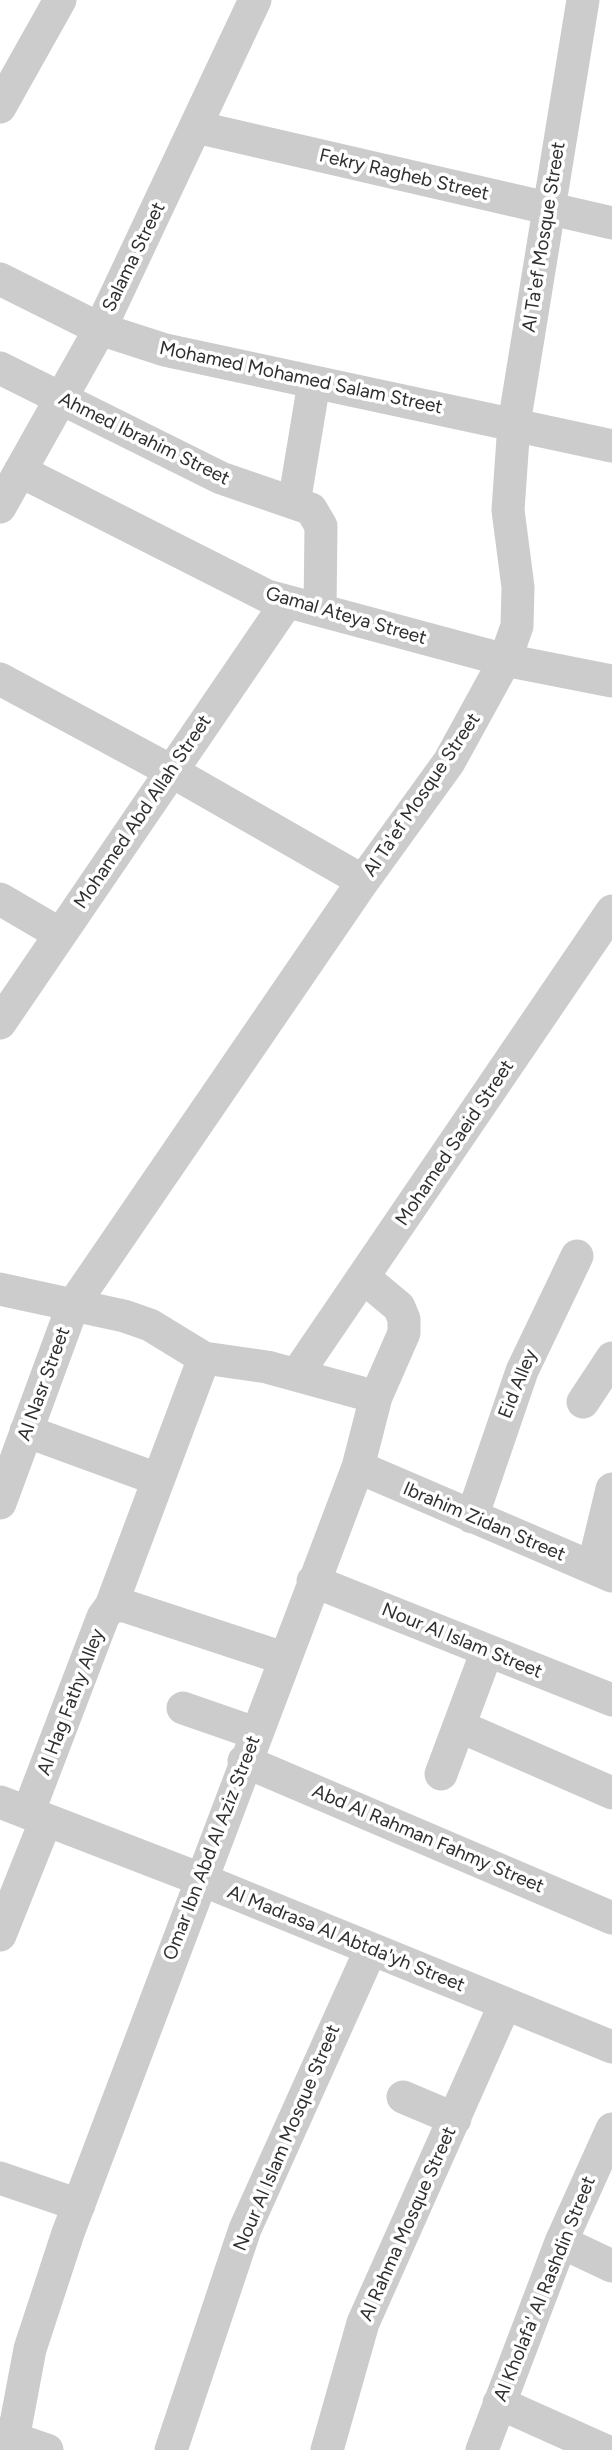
<!DOCTYPE html>
<style>
body{margin:0}
canvas{display:block;background:#fff}
</style>
<canvas width="612" height="2450"></canvas>
<script>
const ctx = document.querySelector('canvas').getContext('2d');
ctx.lineJoin = 'round';
function stroke(path, color, width, dash) { ctx.strokeStyle = color; ctx.lineWidth = width; ctx.lineCap = dash ? 'butt' : 'round'; ctx.setLineDash(dash || []); ctx.stroke(path); }
function drawText(font, color, halo, rows, align = 'center') {
  ctx.font = font + ' Figtree,sans-serif'; ctx.lineWidth = 7; ctx.setLineDash([]); ctx.textBaseline = 'middle'; ctx.strokeStyle = halo; ctx.fillStyle = color; for (const [text, x, y, turn = 0] of rows) {
    ctx.save(); ctx.translate(x, y); ctx.rotate((+turn || 0) * Math.PI / 180); ctx.textAlign = isNaN(turn) ? turn : align; if (halo) ctx.strokeText(text, 0, 0); ctx.fillText(text, 0, 0); ctx.restore();
  }
}
const minor = new Path2D(`
 M0 107 60 0
 M196 127 612 223
 M0 279 100 329 165 350 612 446
 M0 368 221 478 311 509 321 526 320 610
 M20 471 267 596 505 660 612 681
 M294 503 314 383
 M0 507 100 329 255 0
 M0 679 171 771 363 881
 M0 899 60 934
 M0 1023 287 602
 M0 1289 124 1316 150 1325 204 1358 267 1367 376 1397
 M297 1374 612 911
 M583 1402 612 1358
 M26 1431 157 1479
 M358 1467 612 1576
 M0 1503 73 1305 363 881 449 762 505 660 517 626 518 587 508 510 514 424 583 0
 M472 1517 522 1371 577 1256
 M593 1568 612 1489
 M313 1581 612 1700
 M111 1606 204 1358
 M183 1708 255 1733
 M459 1726 612 1793
 M244 1761 612 1918
 M441 1774 487 1651
 M0 1802 200 1879 612 2047
 M28 1813 103 1617 111 1606H125L283 1658
 M0 1935 46 1820
 M403 2097 455 2119
 M0 2178 79 2205
 M561 2242 612 2266
 M499 2403 604 2450
 M0 2434 47 2450
 M11 2450 30 2349 68 2233 358 1467 376 1397 404 1333V1319L399 1307 363 1277
 M171 2450 245 2229 371 1949
 M327 2450 363 2323 505 2004
 M482 2450 561 2242 612 2129`);
const streetNames = [
 ["Fekry Ragheb Street",404,175,13],
 ["Al Ta'ef Mosque Street",544,237,-81],
 ["Salama Street",134,257,-64],
 ["Mohamed Mohamed Salam Street",301,378,12],
 ["Ahmed Ibrahim Street",144,439,26],
 ["Gamal Ateya Street",346,616,16],
 ["Al Ta'ef Mosque Street",422,795,-56],
 ["Mohamed Abd Allah Street",143,812,-56],
 ["Mohamed Saeid Street",455,1143,-56],
 ["Al Nasr Street",44,1384,-70],
 ["Eid Alley",518,1384,-68],
 ["Ibrahim Zidan Street",484,1522,23],
 ["Nour Al Islam Street",462,1641,22],
 ["Al Hag Fathy Alley",71,1702,-69],
 ["Abd Al Rahman Fahmy Street",428,1839,23],
 ["Omar Ibn Abd Al Aziz Street",212,1848,-69],
 ["Al Madrasa Al Abtda'yh Street",346,1939,22],
 ["Nour Al Islam Mosque Street",287,2138,-67],
 ["Al Rahma Mosque Street",408,2224,-66],
 ["Al Kholafa' Al Rashdin Street",545,2289,-68]
];
stroke(minor, '#ccc', 33);
drawText('19px', '#2f2f2f', '#fff', streetNames);
</script>
